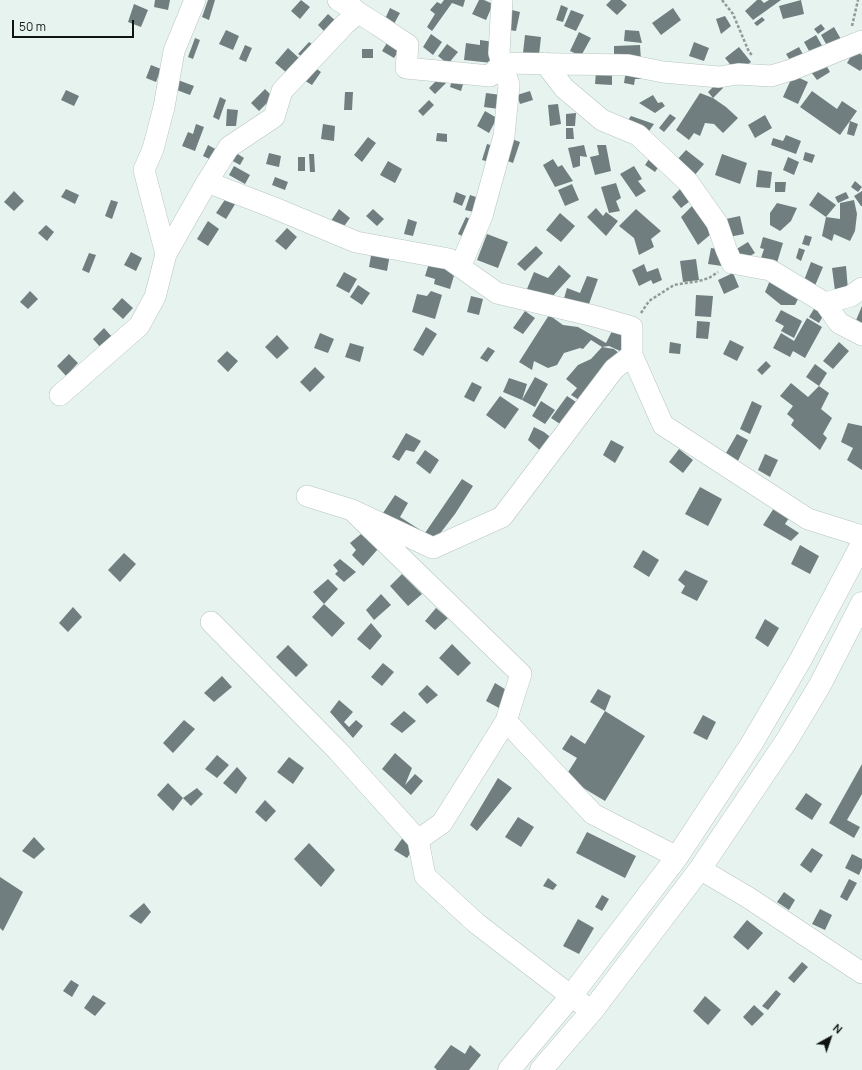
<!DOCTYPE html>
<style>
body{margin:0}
#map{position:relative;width:862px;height:1070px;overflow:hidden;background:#e6f3ef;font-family:Manrope,sans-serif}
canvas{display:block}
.north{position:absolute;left:810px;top:1018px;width:40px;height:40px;-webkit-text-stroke:3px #e6f3ef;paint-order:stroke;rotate:40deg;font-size:11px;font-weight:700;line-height:16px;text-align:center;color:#0f1412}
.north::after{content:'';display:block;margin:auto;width:14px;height:18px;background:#0f1412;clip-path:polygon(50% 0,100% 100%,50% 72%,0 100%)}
.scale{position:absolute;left:12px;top:20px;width:122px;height:18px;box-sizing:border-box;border:2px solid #0f1412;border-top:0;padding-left:5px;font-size:12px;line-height:14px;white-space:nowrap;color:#0f1412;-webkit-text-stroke:3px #e6f3ef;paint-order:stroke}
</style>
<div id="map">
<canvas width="862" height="1070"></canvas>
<div class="north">N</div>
<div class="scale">50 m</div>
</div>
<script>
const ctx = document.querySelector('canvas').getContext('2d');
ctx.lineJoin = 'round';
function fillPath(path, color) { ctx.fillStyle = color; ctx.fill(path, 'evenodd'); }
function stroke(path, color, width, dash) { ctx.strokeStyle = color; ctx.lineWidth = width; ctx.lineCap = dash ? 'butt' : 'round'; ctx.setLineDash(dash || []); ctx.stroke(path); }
const building = new Path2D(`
 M155 0H170L168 10 154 7Z
 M208 0H215L209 20 202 17Z
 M301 0 310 7 300 19 291 11Z
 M444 0H465L463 7 452 3 432 31 427 27 435 14 430 10 437 2 441 4Z
 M479 0H484L493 4 486 20 472 14Z
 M611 0H621L627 5 617 15 606 5Z
 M757 0H761L764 3 769 0H781L753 20 745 11Z
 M801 0 804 14 783 19 779 6Z
 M134 4 148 10 141 27 128 22Z
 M561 5 568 8 563 22 556 20Z
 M390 8 400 13 394 24 385 19Z
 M673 8 681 20 661 35 652 23Z
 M512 10 520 12 516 31 509 30Z
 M571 10 584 15 576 31 564 26Z
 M328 14 337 22 327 34 318 25Z
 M725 16 731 26 721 34 716 19Z
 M762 17 765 20 757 26 754 23Z
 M821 24 825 29 818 34 814 29Z
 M834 27 842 41 829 49 821 35Z
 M226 30 239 36 233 50 219 44Z
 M625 30 639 31 642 43 624 41Z
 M579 32 591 38 581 56 570 51Z
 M431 34 442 42 433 55 423 47Z
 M525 35 541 37 539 55 523 53Z
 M816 35 825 51 813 58 804 42Z
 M195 38 200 40 193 59 188 57Z
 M390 38 402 45 394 58 382 51Z
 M480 40 494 42 492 63 464 60 466 43 480 45Z
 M309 42 315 46 304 58 298 54Z
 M694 42 709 48 704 61 689 56Z
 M447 44 458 52 448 64 438 56Z
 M245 45 252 48 246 62 239 59Z
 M640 45 641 61 614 62V46Z
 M739 47 751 62 737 73 725 58Z
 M799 47 805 58 793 65 786 54Z
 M288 48 300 59 287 73 275 63Z
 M362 49H373V58H362Z
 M854 51 862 55V69L860 71 847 63Z
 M825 63 830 72 817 80 811 72Z
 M151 65 161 69 156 82 146 78Z
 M311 65 321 72 312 85 302 79Z
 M626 70 641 71V79H635L634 85 624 83Z
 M612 71V85L595 84 596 72Z
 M442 75 448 81 435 94 429 88Z
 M793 75 808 82 798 104 783 97Z
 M453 77 464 81 461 91 450 87Z
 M178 80 194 86 190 95 174 89Z
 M718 82 723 88 713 98 708 92Z
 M265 89 273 97 259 111 251 103Z
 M66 90 79 96 74 106 61 100Z
 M530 91 533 100 520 104 517 95Z
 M812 91 837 109 842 101 857 111 840 135 800 107Z
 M345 92H353L352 110H344Z
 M486 93 501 95 499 109 484 107Z
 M700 93 713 98 726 107 738 118 723 133 714 124 705 123 700 136 694 133 689 140 676 130Z
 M653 95 658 103 662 102 665 106 655 113 639 103Z
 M220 97 226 100 219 120 213 117Z
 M429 100 434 105 423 116 418 111Z
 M558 104 561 124 550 126 548 105Z
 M227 109 238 110 236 126H226Z
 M485 111 497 118 489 133 477 126Z
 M576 113 575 126H566V114Z
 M670 114 676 118 664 132 659 128Z
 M765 115 772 128 755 138 748 125Z
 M631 116 654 124 647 134 626 123Z
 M850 121 858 124 854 136 847 134Z
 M196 124 204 127 195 151 182 146 188 132 193 134Z
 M323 124 335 126 334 141 321 139Z
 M566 128H573L574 139H566Z
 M437 133 447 134V142L436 141Z
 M786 135 801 141 796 154 771 145 773 138 783 141Z
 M368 137 376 143 362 162 354 155Z
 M512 139 520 142 513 163 505 160Z
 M487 144 497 147 493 163 482 160Z
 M208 145 219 151 214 161 203 156Z
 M584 145 587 157 580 156V166L573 168 568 148Z
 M597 145H606L611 171 595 175 590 157 599 155Z
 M686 150 704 164 694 176 676 161Z
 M233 151 244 158 240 165 229 159Z
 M805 152 815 155 812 163 803 160Z
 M269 153 281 156 279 167 266 164Z
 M653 153 663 160 655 172 645 165Z
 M309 154H314L315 172H310Z
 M722 154 747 163 740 184 715 175Z
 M298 157H305V171H298Z
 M788 157 799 162 794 175 783 170Z
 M553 159 558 167 562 165 573 181 555 187 543 165Z
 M388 161 402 169 395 183 380 175Z
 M234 166 250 175 245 184 229 175Z
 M634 166 642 179 638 181 646 191 636 197 620 174Z
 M758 170 772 172 770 188 756 187Z
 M275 177 288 182 285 190 272 185Z
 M855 181 862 187 858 192 851 187Z
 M775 182H786L785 192H775Z
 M616 183 621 198 616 201 620 211 609 213 601 187Z
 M572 184 579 200 565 206 558 190Z
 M684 185 694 198 681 208 672 197Z
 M66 189 79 195 75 204 61 197Z
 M14 191 24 201 14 211 4 202Z
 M862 191V206H861L854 196Z
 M456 192 466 196 462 206 453 202Z
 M818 192 836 205 826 217 809 205Z
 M846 192 849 198 838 203 835 197Z
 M228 195 237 201 226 219 216 213Z
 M470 195 479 198 474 212 465 210Z
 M111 200 118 202 112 219 105 216Z
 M854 200 857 214 855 231 850 241 834 234 832 241 822 236 826 217 840 219V203Z
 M696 202 717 229 698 245 681 217Z
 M777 203 797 208 791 221 780 231 770 225V213Z
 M596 208 603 216 606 212 618 221 606 236 587 217Z
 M339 209 350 218 342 229 331 221Z
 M373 209 384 219 377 226 366 216Z
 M636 209 661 231 651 239 654 247 639 255 634 238 619 226Z
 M560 213 575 226 561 242 546 230Z
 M740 216 744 234 729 237 726 219Z
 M466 217 472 220 464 237 458 234Z
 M408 219 417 222 413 236 404 234Z
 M208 221 219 229 208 246 197 239Z
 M46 225 54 232 47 241 38 233Z
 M287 228 297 237 286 250 275 241Z
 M487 234 508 242 498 268 477 260Z
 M805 235 812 237 809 246 802 244Z
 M763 237 783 243 776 266 760 261 764 249 760 248Z
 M748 242 755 253 741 261 735 250Z
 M536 246 543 253 525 271 517 264Z
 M711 248 724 250 722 266 708 264Z
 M799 248 805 250 801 261 796 258Z
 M372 250 390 254 387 271 369 267Z
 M131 252 142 258 136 271 124 265Z
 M89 253 96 255 89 273 82 270Z
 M696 259 699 280 683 282 680 261Z
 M430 260 456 269 450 289 434 284 435 279 425 276Z
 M811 262 823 267 814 288 803 283Z
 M644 264 647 272 658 268 662 280 653 284 651 280 639 286 632 270Z
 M559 265 571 276 550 299 527 289 534 272 548 278Z
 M846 266 848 290 835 291 832 268Z
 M344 272 357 279 349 293 336 286Z
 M733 273 739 287 724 294 718 280Z
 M587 276 598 279 589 304 575 307 563 302 567 288 580 293Z
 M771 278 803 289 795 305H781L765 292Z
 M358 285 370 293 362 305 350 297Z
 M30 291 38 299 28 309 20 302Z
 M431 291 442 295 435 319 412 312 417 294 427 296Z
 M696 295 713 296 711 317 695 316Z
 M471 296 483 299 479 315 467 312Z
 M122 298 133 308 123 319 112 309Z
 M817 304 827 309 819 323 809 317Z
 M862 306V328L854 325Z
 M781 310 802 321 794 338 781 331 784 326 775 321Z
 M525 311 535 318 523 334 513 328Z
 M549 315 563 325 578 327 606 343 614 327 622 332 625 349 620 351 609 346 602 347 591 340 583 349 580 348 564 353 557 365 548 368 534 361 532 370 519 362Z
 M807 318 822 327 805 358 793 351 790 357 773 348 781 333 794 341Z
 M697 321 710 322 708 339 696 338Z
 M426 327 437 334 423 356 413 350Z
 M104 328 113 338 102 349 93 339Z
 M320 333 334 339 328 353 314 348Z
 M277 335 289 348 277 359 265 347Z
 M730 340 744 347 737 361 723 354Z
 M670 342 681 344 680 354 669 353Z
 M839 342 849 351 833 369 823 361Z
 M350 343 364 347 360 362 345 357Z
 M488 347 495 351 487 362 480 358Z
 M602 347 614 349 620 354 584 403 571 395 577 388 566 379 578 365 591 359Z
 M227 351 238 361 228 372 217 361Z
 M69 354 78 363 66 376 57 366Z
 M766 361 771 366 762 375 757 370Z
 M815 364 827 373 819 386 806 377Z
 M315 367 325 377 310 392 300 382Z
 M535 377 548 384 535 407 522 400 503 392 509 378 527 384 522 400Z
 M472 382 482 387 474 402 464 397Z
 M791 383 808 397 819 386 829 393 821 409 832 418 823 434 827 438 820 450 791 425 794 420 787 414 793 406 780 396Z
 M500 396 519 409 505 429 486 415Z
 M567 396 579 404 563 426 551 418Z
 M541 401 555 410 545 424 532 416Z
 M752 401 762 406 750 434 740 429Z
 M848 423 862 426V470L847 460 853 448 841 442Z
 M534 427 544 432 554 440 543 453 528 440Z
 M406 433 421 441 414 452 406 450 399 461 392 457Z
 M737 434 748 440 738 461 726 453Z
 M611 440 624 447 615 463 603 455Z
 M679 449 693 460 683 473 669 462Z
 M425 450 439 460 430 474 416 463Z
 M765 454 778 460 770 477 758 470Z
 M462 479 473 486 455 514 432 544 383 513 395 495 408 503 400 517 425 533Z
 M700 487 722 499 708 526 685 514Z
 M774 508 789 518 785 524 799 533 791 541 763 525Z
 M361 534 378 549 363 566 352 555 356 550 350 543Z
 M800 545 819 556 810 574 791 564Z
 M643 550 659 560 649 577 633 567Z
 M124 553 136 564 120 582 108 570Z
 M340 559 356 572 344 582 335 574 338 571 333 565Z
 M685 570 708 581 697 601 681 593 685 586 678 580Z
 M402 574 422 594 408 606 390 586Z
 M328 579 338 589 324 604 345 623 332 637 312 617 324 604 313 592Z
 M381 594 391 605 374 620 366 610Z
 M73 607 82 617 68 632 59 623Z
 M436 608 448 618 435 630 425 621Z
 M765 619 779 628 768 647 755 638Z
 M371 623 382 636 370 650 357 639Z
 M452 644 471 663 458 676 439 658Z
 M288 645 308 665 296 677 276 657Z
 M383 663 394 672 382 686 371 677Z
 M222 676 232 687 214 702 204 693Z
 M495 683 508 691 499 708 486 701Z
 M427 685 438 695 427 704 418 694Z
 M598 689 611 696 605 711 590 702Z
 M339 700 353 712 344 722 349 727 356 720 363 726 353 738 330 712Z
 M404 711 416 721 402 733 390 724Z
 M605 711 645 736 605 801 565 777 577 758 562 749 571 735 585 744Z
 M703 715 716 722 707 740 693 733Z
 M184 720 195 729 173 753 163 743Z
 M395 753 412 768 405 785 415 774 423 781 411 795 382 769Z
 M217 755 229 765 217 778 205 769Z
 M289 757 304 768 293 784 277 772Z
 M862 764V794L847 820 860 827 854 838 829 823Z
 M237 767 247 778 236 794 223 783Z
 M498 778 512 788 477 831 470 825Z
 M168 783 183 798 173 811 157 795Z
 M197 788 203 794 191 806 183 798Z
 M806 793 822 804 812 820 795 809Z
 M265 800 276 811 266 822 255 812Z
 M518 817 534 827 521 847 505 837Z
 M587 832 636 856 625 878 576 853Z
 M404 836 417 844 407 858 394 850Z
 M34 837 45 849 34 859 22 851Z
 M309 843 335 870 321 887 294 859Z
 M812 848 823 855 811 873 800 865Z
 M852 854 862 859V868L859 875 845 868Z
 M0 877 23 892 3 931 0 928Z
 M548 878 557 885 553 890 543 886Z
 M849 879 857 883 847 901 840 897Z
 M784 892 795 900 789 910 777 902Z
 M602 895 609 899 602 911 595 907Z
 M144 903 151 912 141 924 129 916Z
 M820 909 832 915 825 930 812 924Z
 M578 919 594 928 579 954 563 946Z
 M747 920 763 933 748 950 733 937Z
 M802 962 808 967 794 983 788 978Z
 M71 980 79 985 72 997 63 991Z
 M776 990 781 994 768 1010 762 1006Z
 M93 995 106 1003 95 1016 84 1008Z
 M705 996 721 1010 708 1025 693 1011Z
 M754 1005 764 1014 752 1026 743 1017Z
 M451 1045 465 1054 470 1045 481 1055 469 1070H437L434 1067Z`);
const path = new Path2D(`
 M722 0 733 14 749 52 753 56
 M852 26 858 0
 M641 313 649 301 674 285 699 281 709 278 718 272`);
const minor = new Path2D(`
 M338 0 378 25 408 45 406 68 490 76 502 63 628 65 663 72 719 77 738 74 771 76 791 70 862 41
 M545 63 564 88 602 120 638 135 688 182 717 223 726 249 732 263 770 270 825 303 839 323 862 335
 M207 182 229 147 274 117 282 91 345 24 358 13 348 3
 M166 254 144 170 153 149 164 107 174 51 195 0
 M460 267 482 216 504 136 509 85 502 63 499 53 502 0
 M825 303 851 296 862 288
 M60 395 139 326 155 297 166 254 207 182 272 207 356 242 449 259 497 293 594 316 632 327V355L663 425 808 519 862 536
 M307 496 352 510 433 548 502 517 614 369 632 355
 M352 510 521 674 506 721 593 814 677 857
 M211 622 337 750 418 840 425 876 476 923 571 996 592 1011
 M418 840 442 823 506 721
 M700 869 749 898 862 973`);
const major = new Path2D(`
 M509 1070 571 996 677 857 752 743 801 659 862 544
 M541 1070 592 1011 700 869 787 740 820 685 862 603`);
fillPath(building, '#717e80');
stroke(minor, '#b8c5c1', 22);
stroke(major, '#b8c5c1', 23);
stroke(path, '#909a97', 2.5, [3, 2]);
stroke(minor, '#fff', 21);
stroke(major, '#fff', 22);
</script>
